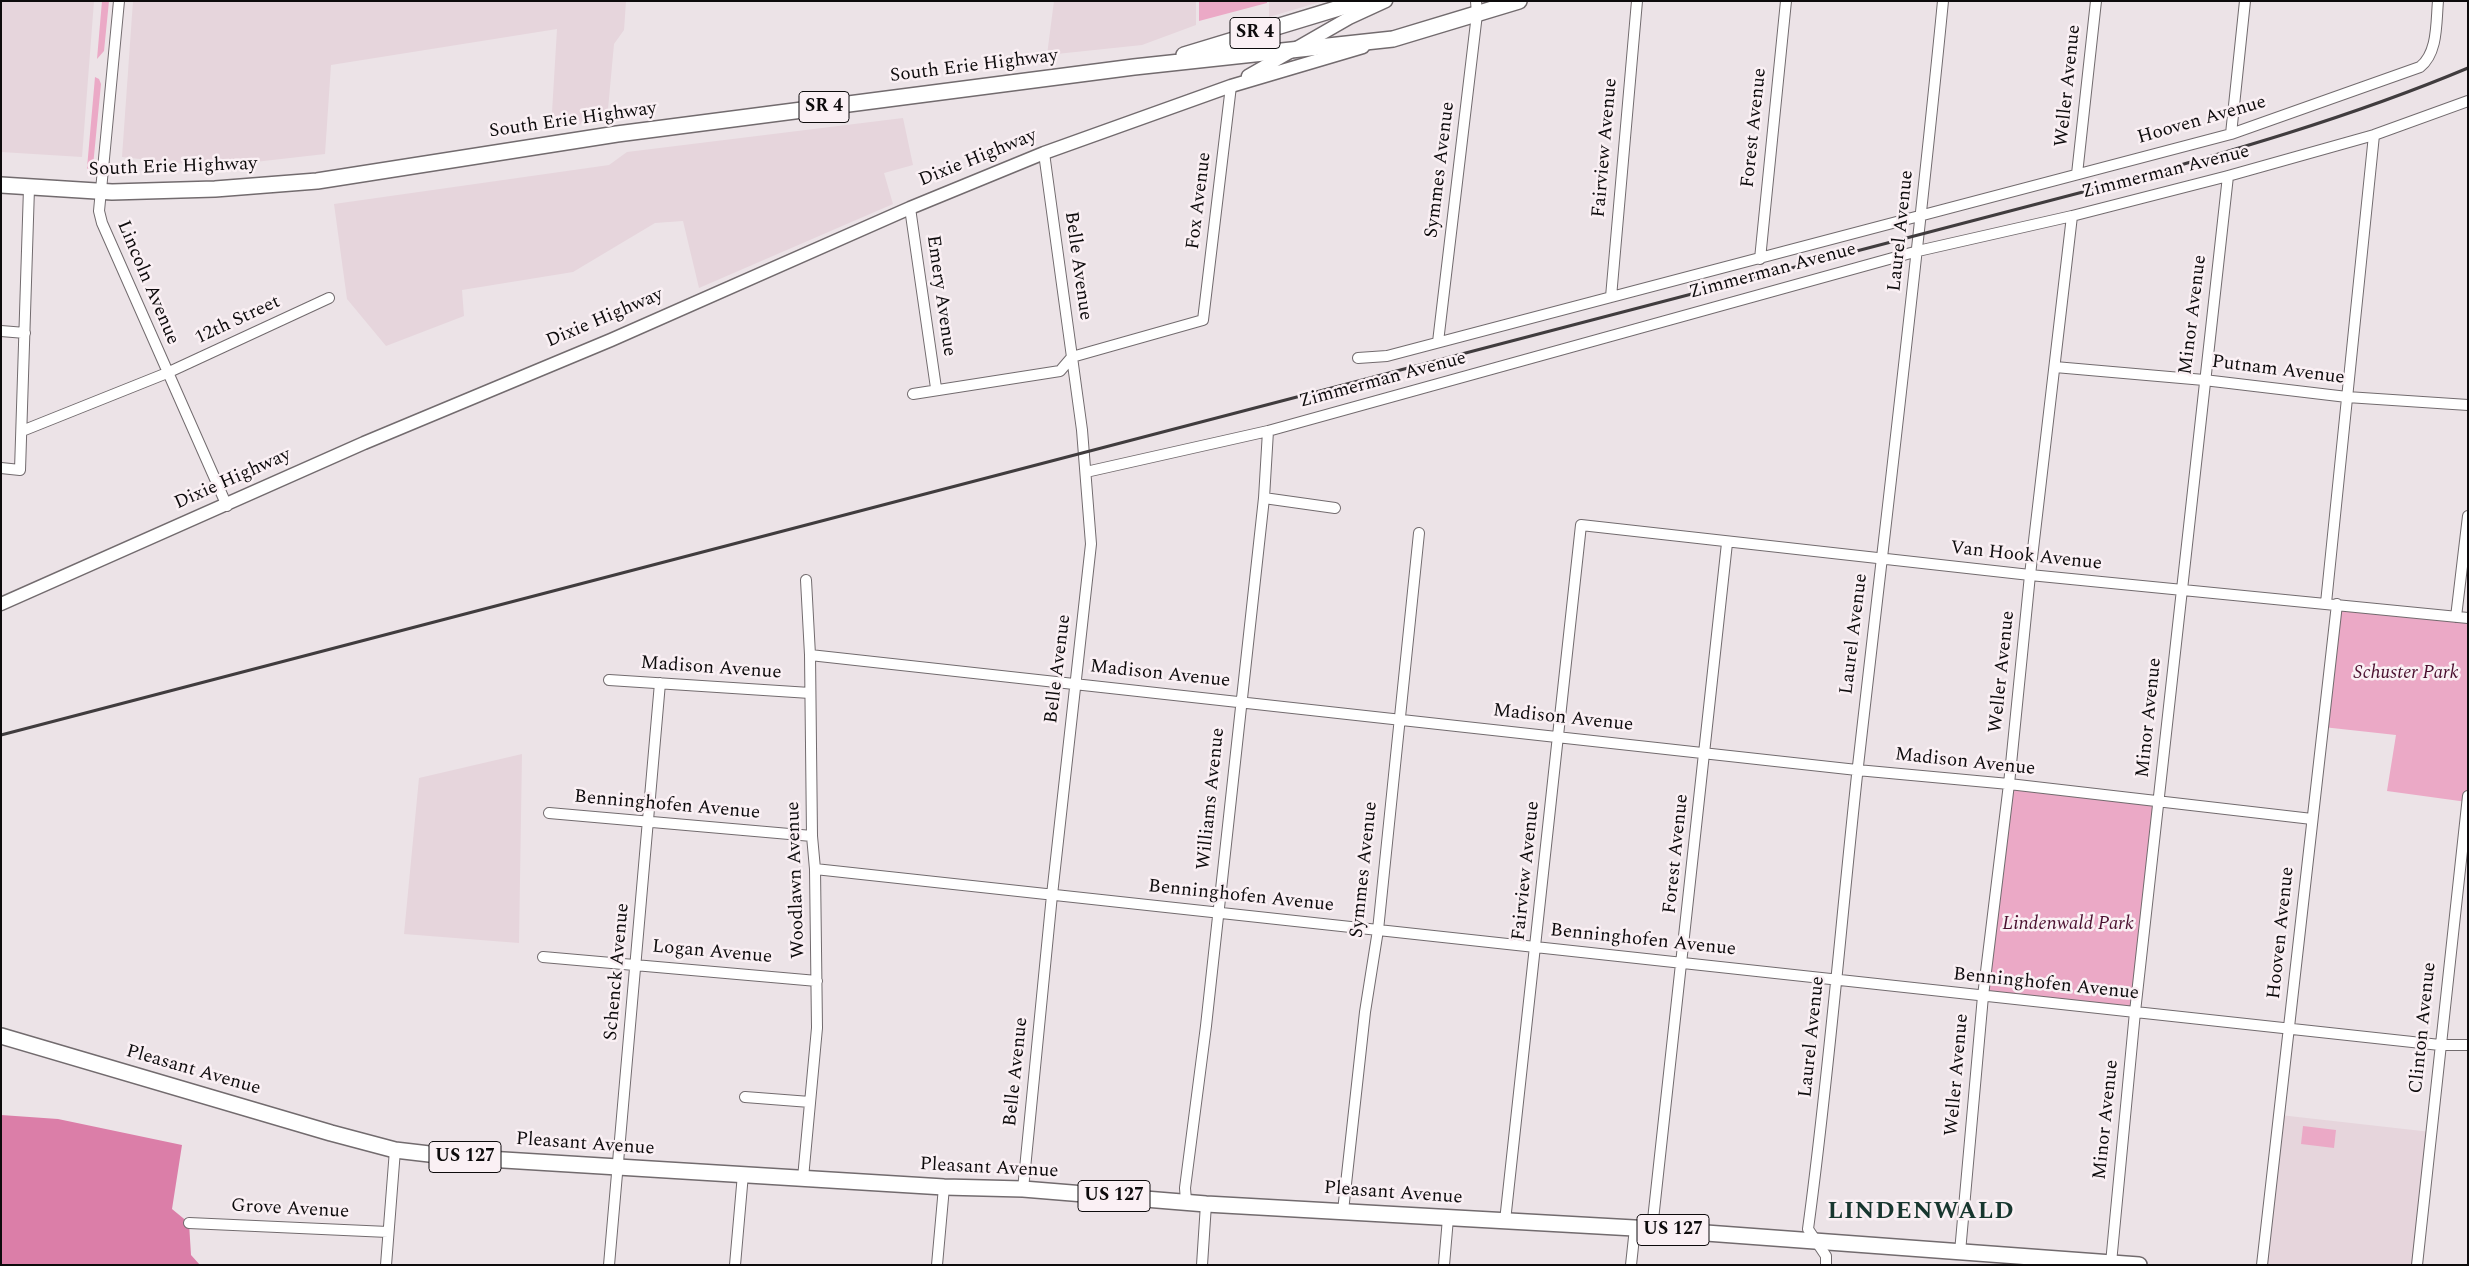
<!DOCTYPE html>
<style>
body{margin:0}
#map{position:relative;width:2469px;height:1266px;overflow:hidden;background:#ece3e7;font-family:Spectral,serif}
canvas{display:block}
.frame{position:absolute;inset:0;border:2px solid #0d0b0c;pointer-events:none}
</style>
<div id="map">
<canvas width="2469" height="1266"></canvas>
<div class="frame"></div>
</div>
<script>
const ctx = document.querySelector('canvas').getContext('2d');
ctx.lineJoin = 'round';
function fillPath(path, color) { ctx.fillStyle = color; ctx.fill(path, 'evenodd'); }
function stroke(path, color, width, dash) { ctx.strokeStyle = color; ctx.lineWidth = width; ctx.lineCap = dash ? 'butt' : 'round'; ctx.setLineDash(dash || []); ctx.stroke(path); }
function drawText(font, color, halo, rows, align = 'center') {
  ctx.font = font + ' Spectral,serif'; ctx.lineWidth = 5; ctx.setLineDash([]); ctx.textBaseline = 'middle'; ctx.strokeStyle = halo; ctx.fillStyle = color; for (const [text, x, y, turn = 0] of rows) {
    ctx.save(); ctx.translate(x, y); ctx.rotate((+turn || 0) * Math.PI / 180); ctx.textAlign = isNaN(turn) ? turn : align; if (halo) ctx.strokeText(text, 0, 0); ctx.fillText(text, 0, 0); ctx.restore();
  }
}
const built = new Path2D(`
 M1 1H94L82 157 1 152Z
 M133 1H626L624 30 614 44 607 120 551 129 557 29 331 65 325 154 246 163 194 165 122 157Z
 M1054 1H1196V25L1142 45 1047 55Z
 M1269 1H1323L1269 17Z
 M903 118 913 165 884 173 893 204 699 288 683 221 655 223 573 272 462 290 464 316 386 346 347 299 334 204 609 165 627 152Z
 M522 754 519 943 404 934 419 778Z
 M2280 1115 2431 1132 2417 1265H2262Z`);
const green = new Path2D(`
 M102 1H109L104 51 97 59Z
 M1199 1H1267V3L1199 21Z
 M95 77 99 79 101 84 93 166 90 171 87 168Z
 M2337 604 2468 618 2467 802 2387 791 2396 735 2323 727Z
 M2009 784 2159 801 2135 1012 1983 996Z
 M2303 1126 2336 1130 2334 1148 2301 1144Z`);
const forest = new Path2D(`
 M1 1115 58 1119 182 1145 172 1209 189 1223 191 1255 200 1265H1Z`);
const minor = new Path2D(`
 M119 1 99 211 102 223 227 506
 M2231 134 2245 1
 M2077 174 2096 1
 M910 208 936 388
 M1760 259 1786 1
 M1611 297 1637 1
 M1 331 25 333
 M1438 342 1477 14 1476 1
 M1358 358 1387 356 2231 134 2420 67C2438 53 2436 23 2438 1
 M2055 367 2204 380 2347 397 2468 405
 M913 394 1060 371 1072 357 1203 320 1231 86
 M22 431 167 373 329 298
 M1 468 20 470 29 188
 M1086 472 1268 431 1918 251 2072 216 2228 176 2374 135 2468 101
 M1264 498 1335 508
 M2326 603 2374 135
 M2456 617 2468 516
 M810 655 1857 770 2009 784 2312 819
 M609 680 810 693
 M549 813 812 836
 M815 869 2440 1045H2468
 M543 957 817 981
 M745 1097 810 1102
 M803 1178 817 1028 815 869 812 836 810 655 806 580
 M1023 1189 1052 895 1091 544 1082 430 1044 153
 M1186 1201 1185 1188 1206 1026 1264 498 1268 431
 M1343 1211 1365 1012 1378 930 1419 533
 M1505 1221 1581 525 2030 575 2468 618
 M189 1223 388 1232
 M1652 1229 1727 543
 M1960 1252 1983 996 2009 784 2030 575 2072 216
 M2111 1263 2135 1012 2228 176
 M386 1265 395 1150
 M609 1265 660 683
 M735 1265 743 1174
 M937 1265 944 1187
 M1202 1265 1206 1204
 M1444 1265 1448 1218
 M1631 1265 1635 1228
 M1826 1265V1256L1808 1229C1829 1075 1841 921 1858 766 1887 511 1918 257 1943 1
 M2262 1265 2337 604
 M2417 1265 2468 796`);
const tertiary = new Path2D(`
 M1248 76 1349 18 1386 1
 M1 604 364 443 611 340 910 208 1044 153 1231 86 1363 47`);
const primary = new Path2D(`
 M1184 55 1362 1
 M1 185 112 192 215 189 317 181 617 134 1134 67 1393 39 1519 1
 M1 1036 331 1133 395 1150 455 1157 944 1187 1023 1189 1206 1204 1652 1229 2139 1265`);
const rail = new Path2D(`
 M1 735 2102 187C2225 153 2349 118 2468 68`);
const shields = [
 [1255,33,50],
 [824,107,50],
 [465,1157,72],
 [1114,1196,72],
 [1673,1230,72]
];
const shieldNames = [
 ["SR 4",1255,33],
 ["SR 4",824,107],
 ["US 127",465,1157],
 ["US 127",1114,1196],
 ["US 127",1673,1230]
];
const streetNames = [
 ["South Erie Highway",974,67,-7],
 ["Weller Avenue",2069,86,-84],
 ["South Erie Highway",573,121,-8],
 ["Hooven Avenue",2202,121,-16],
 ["Forest Avenue",1755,128,-84],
 ["Fairview Avenue",1606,148,-85],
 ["Dixie Highway",978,159,-22],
 ["South Erie Highway",173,168,-2],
 ["Symmes Avenue",1441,170,-83],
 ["Zimmerman Avenue",2166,173,-14],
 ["Fox Avenue",1200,201,-83],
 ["Laurel Avenue",1902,231,-84],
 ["Belle Avenue",1077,266,82],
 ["Zimmerman Avenue",1773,272,-15],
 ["Lincoln Avenue",147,283,67],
 ["Emery Avenue",940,296,82],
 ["Minor Avenue",2194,315,-83],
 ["Dixie Highway",605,319,-23],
 ["12th Street",238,321,-25],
 ["Putnam Avenue",2278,371,7],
 ["Zimmerman Avenue",1383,381,-15],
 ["Dixie Highway",233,480,-24],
 ["Van Hook Avenue",2026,557,6],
 ["Laurel Avenue",1855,634,-83],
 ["Madison Avenue",711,669,4],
 ["Belle Avenue",1059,669,-83],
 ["Weller Avenue",2003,672,-84],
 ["Madison Avenue",1160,675,6],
 ["Minor Avenue",2150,718,-84],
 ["Madison Avenue",1563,719,6],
 ["Madison Avenue",1965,763,6],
 ["Williams Avenue",1212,799,-84],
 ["Benninghofen Avenue",667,806,5],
 ["Forest Avenue",1677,854,-84],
 ["Symmes Avenue",1365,870,-84],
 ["Fairview Avenue",1527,871,-84],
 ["Woodlawn Avenue",797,880,-92],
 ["Benninghofen Avenue",1241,897,6],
 ["Hooven Avenue",2282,933,-84],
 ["Benninghofen Avenue",1643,941,6],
 ["Logan Avenue",712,953,5],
 ["Schenck Avenue",618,972,-85],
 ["Benninghofen Avenue",2046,985,6],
 ["Clinton Avenue",2424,1028,-84],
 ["Laurel Avenue",1813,1037,-84],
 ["Pleasant Avenue",193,1071,16],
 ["Belle Avenue",1017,1072,-84],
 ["Weller Avenue",1958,1075,-85],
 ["Minor Avenue",2107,1120,-84],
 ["Pleasant Avenue",585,1145,4],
 ["Pleasant Avenue",989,1169,3],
 ["Pleasant Avenue",1393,1194,4],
 ["Grove Avenue",290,1210,3]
];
const parkNames = [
 ["Schuster Park",2406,674],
 ["Lindenwald Park",2068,925]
];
const districtNames = [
 ["LINDENWALD",1921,1213]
];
fillPath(built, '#e6d5dc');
fillPath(green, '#eba9c6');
fillPath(forest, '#db7ea8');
stroke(minor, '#726b6e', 12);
stroke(tertiary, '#726b6e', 15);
stroke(primary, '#726b6e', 18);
stroke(minor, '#fff', 10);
stroke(tertiary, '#fff', 12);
stroke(primary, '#fff', 15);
stroke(rail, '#403c3e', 3);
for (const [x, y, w] of shields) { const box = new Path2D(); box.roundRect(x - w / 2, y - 15.5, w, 31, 4); ctx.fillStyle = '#faf0f4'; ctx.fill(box); stroke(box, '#0d0b0c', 1); }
drawText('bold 18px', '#0d0b0c', null, shieldNames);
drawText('19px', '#0d0b0c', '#faf0f4', streetNames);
drawText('italic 19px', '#490f2e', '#faf0f4', parkNames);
ctx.letterSpacing = '1px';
drawText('bold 24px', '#17362e', '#faf0f4', districtNames);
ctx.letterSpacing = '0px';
</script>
